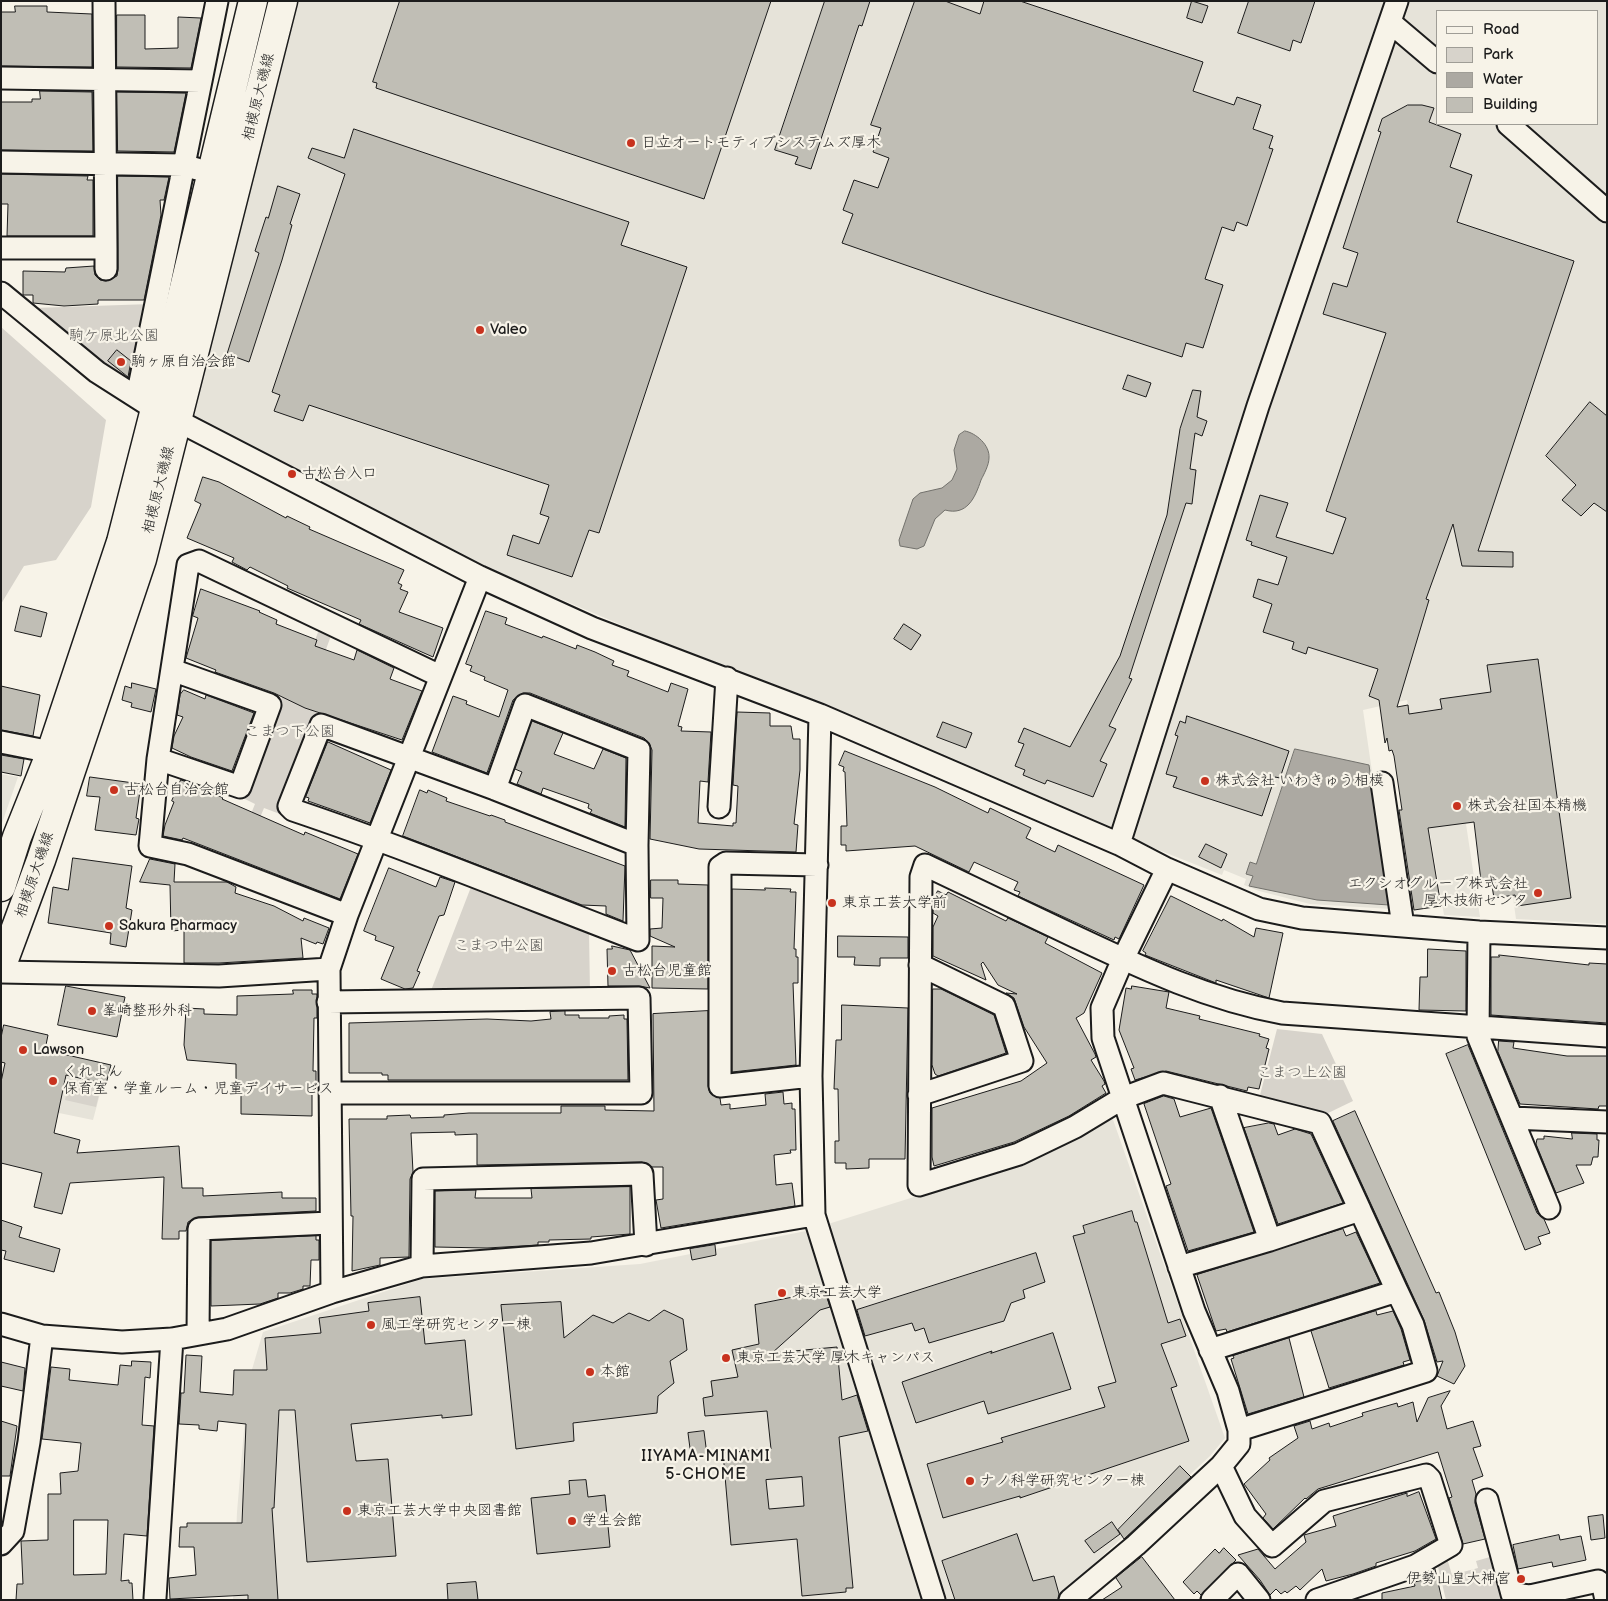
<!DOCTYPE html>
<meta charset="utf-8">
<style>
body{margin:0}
#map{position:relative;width:1608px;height:1601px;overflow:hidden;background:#f7f3e8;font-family:"Balsamiq Sans",sans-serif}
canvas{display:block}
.frame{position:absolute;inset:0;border:2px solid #1c1c1c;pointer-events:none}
.legend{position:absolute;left:1436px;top:10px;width:162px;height:115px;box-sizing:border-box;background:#f7f3e8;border:1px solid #9f9d96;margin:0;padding:6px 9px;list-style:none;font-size:15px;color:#1c1c1c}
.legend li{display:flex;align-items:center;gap:10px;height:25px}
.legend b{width:25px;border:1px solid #9f9d96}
</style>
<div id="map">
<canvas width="1608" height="1601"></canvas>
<div class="frame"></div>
<ul class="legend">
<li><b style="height:6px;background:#f7f3e8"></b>Road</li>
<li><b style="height:14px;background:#d7d3cb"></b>Park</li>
<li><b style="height:14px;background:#aca9a2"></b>Water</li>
<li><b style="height:14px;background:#c0beb5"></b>Building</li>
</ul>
</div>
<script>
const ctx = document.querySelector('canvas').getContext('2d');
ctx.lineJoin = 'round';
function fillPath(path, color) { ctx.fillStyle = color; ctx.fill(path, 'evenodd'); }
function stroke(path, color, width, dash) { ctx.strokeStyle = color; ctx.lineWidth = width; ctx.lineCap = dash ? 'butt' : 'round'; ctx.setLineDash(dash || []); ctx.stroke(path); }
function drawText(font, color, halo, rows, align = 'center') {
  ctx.font = font + ' "Balsamiq Sans","Klee One",sans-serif'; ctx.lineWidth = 4.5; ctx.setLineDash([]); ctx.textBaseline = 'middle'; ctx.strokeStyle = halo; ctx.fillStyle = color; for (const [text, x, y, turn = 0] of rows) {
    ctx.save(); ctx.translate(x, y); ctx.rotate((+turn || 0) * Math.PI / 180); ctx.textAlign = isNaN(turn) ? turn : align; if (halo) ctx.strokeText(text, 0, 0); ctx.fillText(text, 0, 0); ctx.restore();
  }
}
const built = new Path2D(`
 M279 1H1607V924L1516 919 1502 820 1466 824 1480 917 1444 915 1407 700 1363 710 1392 909 1310 904 1259 891 1244 885 1246 879 1224 870 1222 875 1093 824 482 566 187 415ZM1437 11H1597V124H1437Z
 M1 774 18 777 1 826Z
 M108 1064 93 1120 1 1101V1066L39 1074Z
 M1111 1114 1225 1438 1210 1456 1055 1600H233L237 1512 248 1383 263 1332 422 1279 640 1264 806 1231 1028 1161Z`);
const green = new Path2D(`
 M151 304 136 382C113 381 54 325 34 308Z
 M1 327 106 420 91 507 56 560 24 566 1 604Z
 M320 627 332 633 305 706 319 713 280 814 264 808 241 864 232 860 255 804 243 798 282 697 292 701Z
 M471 887 589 932 590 992 430 993Z
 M1277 1029 1322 1034 1353 1101 1324 1115 1259 1099Z
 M69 1079 101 1086 96 1107 65 1100Z
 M1497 1555 1509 1600H1446L1437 1563 1447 1558 1452 1575 1478 1568 1476 1561Z`);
const water = new Path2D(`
 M965 431C976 433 990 445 989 458 989 465 984 474 981 480 975 498 967 516 945 510L935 519 924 546 917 549 900 546 899 540 913 499 920 493 942 488 952 480 957 469 954 450 959 435Z
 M1295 749 1369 765 1389 905 1317 900 1249 886 1253 876 1246 874 1250 862 1256 864Z`);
const building = new Path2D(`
 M400 1H771L704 199 376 88 377 83 373 82Z
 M825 1H870L862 26 859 25 811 169 795 164 798 157 775 150Z
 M915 1H945L980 14 984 1H1020L1203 62 1193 91 1234 105 1237 97 1261 105 1253 129 1273 136 1269 148 1273 149 1247 226 1237 222 1234 231 1222 227 1205 279 1223 285 1203 348 1186 343 1182 357 986 293 842 243 853 214 843 210 854 180 878 188 889 158 873 152 881 128 871 125Z
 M1192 1 1208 6 1202 23 1187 18Z
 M1249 1H1315L1301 43 1293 40 1290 51 1238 33Z
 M15 6H47V12L92 14V67L1 66V12H15Z
 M117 15H145V49L178 48V17L201 18 191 68 117 67Z
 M40 91 92 92 93 151 1 150V102H32V99H40Z
 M117 92 186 93 174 152 118 151Z
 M1408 105H1422L1434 108 1429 122 1461 134 1450 167 1472 175 1457 222 1574 261 1478 551 1513 552V567L1462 566 1453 524 1426 599 1429 600 1397 707 1408 705 1409 714 1442 709 1440 699 1491 692 1487 665 1538 659 1571 898 1517 906 1515 895 1494 898 1491 880 1481 881 1474 822 1428 828 1441 906 1414 910 1399 810H1402L1394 756 1392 750 1389 751 1387 738 1385 743 1379 700 1369 696 1378 669 1308 647 1306 654 1292 649 1294 642 1263 632 1272 604 1253 597 1258 579 1278 585 1287 557 1251 545 1252 542 1246 540 1260 495 1288 503 1276 537 1333 554 1346 518 1326 511 1386 333 1323 314 1333 283 1347 287 1358 253 1343 248 1381 132 1378 131 1382 119Z
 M354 129 629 222 621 245 687 267 599 533 589 530 572 577 507 555 513 535 539 544 549 517 540 514 549 485 309 405 303 421 274 411 280 395 272 392 345 174 308 158 312 148 344 158Z
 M1 174 88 176 87 180H93V236H7L8 204H1Z
 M118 176 169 177 164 200H160L161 215 144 300H98V304L64 306 33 303V295H23V271L65 272 66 268 94 266 95 275 100 280 106 281 117 276 118 269Z
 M278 186 300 194 290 224 292 225 282 260 249 362 227 354 259 253 255 251 266 217 268 218Z
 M117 350 131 361 128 377 108 361Z
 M1128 375 1151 383 1146 397 1123 389Z
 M1193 390 1201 391 1197 417 1207 421 1202 436 1195 433 1190 469 1196 470 1192 504 1186 503 1129 678 1132 679 1109 726 1116 729 1100 761 1107 764 1093 797 1047 780 1045 784 1023 775 1025 770 1015 766 1024 744 1018 742 1024 728 1070 747 1120 656 1167 515 1180 429Z
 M1590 402 1607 416V512L1594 503 1581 516 1562 500 1576 485 1546 456Z
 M203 477 219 482 286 518 287 516 310 527 309 529 404 570 398 583 402 585 400 589 408 592 399 612 443 628 433 657 359 624 361 620 287 588 288 586 250 567 247 570 232 562 234 558 187 538 201 504 195 501Z
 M201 589 260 611 259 612 277 620 276 624 317 640 315 646 354 660 357 650 394 668 390 679 422 691 402 740 305 708 274 693 215 672 216 670 186 658 198 618 193 616Z
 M21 606 47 613 41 637 15 631Z
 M486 611 507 618 505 624 542 638 543 636 576 649 577 645 595 652 614 661 612 665 629 671 627 676 668 692 671 683 688 689 678 726 682 727 681 731 711 732 708 782 700 781 698 823 733 826V823H736L738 786 733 785 737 712 770 713V726H791L793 739H800V770L794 824 798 825 796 852 699 849 650 839 652 750 649 743 644 738 530 693H523L513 700 487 773 432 752 453 696 467 701 466 704 499 717 508 690 484 680 485 677 470 671 472 666 466 664Z
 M904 624 921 635 911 650 894 639Z
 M132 683 156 689 151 712 131 707 132 703 122 700 125 686 131 688Z
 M1 686 40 695 33 736 1 730Z
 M184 690 205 699 206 695 254 713 232 771 191 757 172 748 174 736 183 717 177 715 180 695Z
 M1187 716 1289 751 1280 778 1275 777 1262 816 1173 787 1177 777 1166 774 1178 736 1175 735 1180 721 1185 723Z
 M532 721 563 733 554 754 594 769 603 749 626 758 625 827 590 813 592 810 588 808 589 804 543 788 541 794 517 784 522 772 515 769Z
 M943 722 972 733 966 748 937 737Z
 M328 742 391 770 370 823 308 801 309 798 306 797Z
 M845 751 935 787 988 813 990 808 1031 828 1026 838 1055 852 1058 845 1144 885 1119 939 1115 937 1114 940 1018 896 1020 892 1014 890 1018 882 974 862 969 872 915 846 846 851V845H841V826H847L845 772 843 771 844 767 839 765Z
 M1 755 24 759 21 776 1 772Z
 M90 777 141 784 136 818 139 819 136 835 95 830 100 797 87 796Z
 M181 780 204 788 223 798 222 799 304 835 305 832 358 854 340 899 183 838 182 840 163 836 165 825 174 802 172 801Z
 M420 790 427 793 428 790 447 798 446 801 490 816 491 815 505 820V822L625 866 623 921 606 914V906L582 905 403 836Z
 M1206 844 1227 854 1221 868 1199 857Z
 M73 858 132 866 126 908 132 910 126 947 110 944 111 933 48 923 53 887 68 890Z
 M150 859 175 864 174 882H227L236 887 235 893 274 906 303 921 304 918 329 928 323 944 317 942 316 944 301 938 303 958 219 963H184V930L171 931 170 885 140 882Z
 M389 868 436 887 440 877 455 882 444 915 439 916 417 971 420 972 413 988 405 989 381 979 394 947 375 940 376 936 364 931Z
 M651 880H678V884L708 885V989L652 988V946L675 947 650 936V929L662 928 663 898H651Z
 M765 888 791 889 790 892H796L794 949H796V957H798V983H793L796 1065 732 1072V889L765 890Z
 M938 891 946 895 948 892 1006 921 1008 918 1048 937 1045 943 1102 973 1084 1013 1076 1018 1095 1054 1096 1057 1091 1060 1104 1081 1105 1084 1102 1086 1106 1093 1069 1116 1014 1142 934 1166 932 1157V1108L1021 1081 1047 1063 1024 1027 1014 998 1006 993 1017 994 998 985 983 962 981 964 986 980 933 956V927L938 916 933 913V900Z
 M1171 896 1222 921 1223 919 1254 937 1256 928 1283 933 1269 998 1216 980V983L1206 979 1145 955 1146 953 1143 951Z
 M838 936 908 937V958H880V966L854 965 855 957H838Z
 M612 946 630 950 650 988 639 986H608L607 949H612Z
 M1428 949 1466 951V1011L1419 1010 1420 977H1427Z
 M1499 955 1589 965V963L1607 964V1023L1491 1015V957H1499Z
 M66 986 125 997 117 1037 58 1025Z
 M1132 986 1169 992 1166 1008 1200 1016 1199 1019 1260 1034 1259 1036 1269 1039 1266 1048 1269 1049 1259 1089 1248 1087 1247 1091 1166 1071 1135 1080 1131 1069 1134 1068 1119 1030 1126 988 1131 989Z
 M933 989H941L994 1015 1006 1053 938 1076 935 1074 932 1065Z
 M293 990H312V994H317V1018H314L313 1071H316V1088L312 1091V1116L241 1114V1089H236V1064L187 1060 184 1045 186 1008 204 1009V1014L237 1015V996L293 994Z
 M842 1005 908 1008 905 1159H869V1168L846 1169V1163H835V1141H839L838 1089H834L836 1040H841Z
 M565 1011V1015H579V1018H609V1016L624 1015V1019H627L628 1080H388V1075H382V1073H349V1023L487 1019 531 1021 551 1019 550 1012Z
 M708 1011V1086L710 1093 720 1098 721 1105 730 1104V1109L766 1105 765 1094 783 1092 784 1104 792 1103V1109H795L796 1150H790L791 1153 774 1155 776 1185 792 1183 795 1206 661 1228 656 1200 663 1199V1167H652L642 1162 477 1165V1134L455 1135V1132L411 1133 413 1172 410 1179 409 1257 380 1258V1265L352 1271 353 1216H351L349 1119H387V1116L410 1115 411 1118 444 1117V1115L469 1113H561V1106H605V1110L654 1111 653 1014Z
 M4 1025 48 1035 45 1050 111 1065 106 1084 66 1075 54 1133 80 1140 77 1153 179 1146 182 1188H203V1196L282 1192V1198H316V1211L198 1217 188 1222 186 1231H179V1239H162L164 1177 70 1183 62 1214 34 1207 42 1173 1 1163V1082L5 1063 1 1062V1038Z
 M1499 1041 1514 1042 1513 1048 1567 1056H1607V1106H1599L1598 1109 1520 1104 1498 1052Z
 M1468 1045 1537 1213 1544 1219 1550 1233 1538 1237 1541 1244 1525 1250 1446 1054Z
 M1164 1096 1174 1099 1180 1117 1211 1108 1254 1232 1188 1251 1166 1186 1171 1184 1144 1104Z
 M1355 1111 1436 1293 1439 1292 1455 1332 1465 1366 1454 1384 1437 1376 1443 1361 1437 1362 1424 1320 1333 1121Z
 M1269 1123 1274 1124 1278 1135 1295 1129 1311 1134 1343 1203 1278 1224 1244 1128Z
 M1572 1133 1597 1134V1140H1599L1598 1157H1593L1591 1165H1576L1584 1183 1556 1193 1536 1144 1537 1139H1544V1136L1572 1139Z
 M630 1187V1234L591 1237V1239L549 1240V1242H538V1245L487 1248 435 1247V1191L476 1190 475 1198H532L531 1189Z
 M1132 1211 1135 1222H1137L1168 1323 1180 1319 1186 1336 1161 1344 1177 1386 1171 1388 1189 1441 1020 1498V1496L943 1518 927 1464 1003 1442 1001 1438 1105 1407 1098 1387 1116 1382 1073 1236 1085 1233 1083 1226Z
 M1 1220 22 1227 19 1237 60 1249 54 1272 4 1259 6 1251 1 1250Z
 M1343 1229 1346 1236 1356 1232 1380 1283 1227 1332 1226 1329 1216 1331 1197 1275Z
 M316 1236V1240H319V1260H311L310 1286H303V1289L290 1293H278V1298L260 1304 211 1306V1241Z
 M715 1245 716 1255 692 1260 690 1249Z
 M1036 1253 1045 1282 1023 1290 1025 1298 1011 1303 1004 1321 929 1343 924 1328 915 1331 912 1323 865 1336 857 1310Z
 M825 1291 830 1307 820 1310 772 1353 837 1347 842 1400 857 1395 868 1431 839 1437 853 1588H846V1592L802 1596 797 1539 731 1545 723 1453 771 1449 767 1411 705 1416 703 1398 713 1396 711 1381 738 1377 732 1350 759 1344 755 1305ZM802 1477 804 1506 769 1509 766 1480Z
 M420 1297 425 1344 465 1340 472 1415 442 1418V1415L351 1424 356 1461 388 1459 396 1556 307 1562 295 1410H279L274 1508H272L278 1600H248V1595L170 1599 169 1578 196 1575 194 1547H179L180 1527H187V1523H242L246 1424 218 1421 217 1431 199 1429V1425L179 1424 181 1393H184L186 1355 202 1356 200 1392 233 1395 234 1370H267L265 1338 321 1333 319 1318 369 1311 368 1303Z
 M561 1302 564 1338 593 1315 613 1323 629 1313 649 1321 664 1310 683 1319 687 1350 670 1361 674 1383 658 1396 657 1413 573 1423 574 1441 516 1449 501 1305Z
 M1376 1311 1377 1315 1393 1311 1401 1329 1410 1360 1403 1362 1404 1365 1329 1388 1311 1331Z
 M1053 1333 1071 1389 988 1414 984 1401 916 1423 902 1382 992 1351 991 1353Z
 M1289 1338 1304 1397 1248 1414 1231 1359 1234 1358 1233 1356Z
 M132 1361 151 1362 150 1378 145 1377 142 1425 154 1426 147 1536 124 1534 121 1581 129 1580V1583H132L133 1600H16L17 1584H23L21 1541 48 1540V1494H61L60 1473 78 1471 81 1443 42 1439 51 1367 70 1369 69 1380 118 1385 120 1365 131 1366ZM74 1520H108L106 1574 74 1575Z
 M1 1362 25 1368 23 1391 1 1386Z
 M1450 1391 1441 1406 1447 1429 1473 1421 1481 1446 1473 1448 1483 1476 1472 1480 1476 1494 1475 1503 1485 1539 1463 1544 1449 1498 1452 1497 1438 1452 1318 1489 1306 1499 1305 1498 1273 1529 1263 1518 1266 1514 1244 1484 1270 1460 1269 1458 1298 1438 1294 1426 1310 1421 1312 1429 1329 1423 1330 1427 1363 1416 1362 1413 1397 1403 1398 1407 1413 1402 1417 1422 1428 1398Z
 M1 1421 17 1426 10 1476H1Z
 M704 1431 707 1455 691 1456 688 1433Z
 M1180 1466 1191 1477 1124 1539 1118 1530Z
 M586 1480 588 1497 605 1495 610 1547 537 1554 531 1498 570 1494 569 1481Z
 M1419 1492 1436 1539 1415 1551 1376 1563V1566L1353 1574 1326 1581 1322 1569 1300 1590 1296 1586 1287 1593 1285 1591 1281 1594 1276 1589 1270 1595 1260 1580 1238 1555 1258 1549 1275 1569 1306 1542 1304 1535 1336 1526 1333 1516 1407 1493V1496Z
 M1603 1515 1605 1538 1591 1540 1588 1517Z
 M1112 1522 1120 1534 1094 1553 1085 1541Z
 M1017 1534 1033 1581 1054 1576 1059 1594 1058 1600H955L942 1561Z
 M1559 1535 1560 1540 1581 1536 1586 1560 1553 1567 1552 1562 1518 1569 1513 1545Z
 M1224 1548 1236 1560 1201 1595 1197 1591 1194 1594 1183 1582 1215 1549 1219 1553Z
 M1142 1557 1175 1600H1102L1122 1587 1116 1578Z
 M1435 1569 1442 1600H1382V1593L1415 1586 1414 1582 1424 1580 1422 1576Z
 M476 1582 478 1600H448L447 1584Z`);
const minor = new Path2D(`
 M1391 23 1437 62
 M1 78 201 81 217 1
 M1508 124 1607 211
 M1 162 183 165 197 169
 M1 248H106L104 1
 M106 248V269
 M1 293 97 372 155 409 480 577 592 628 820 715 1119 844 1167 869 1259 909 1302 918 1479 932 1607 938
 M137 397 201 81
 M820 715 811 1076 814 1215 934 1600
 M1 742 51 752
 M158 759 240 787 270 705 172 670
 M1382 783 1403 926
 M495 789 525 705 639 750 637 845 495 789 321 725 289 806 293 810C409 849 523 896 638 940L637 845
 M719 807 727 678
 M1119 844 1258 406 1397 1
 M347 915 188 854 150 846 158 759 188 565 199 561 440 676
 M1479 932 1478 1036 1549 1208
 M1 972 219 976 329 969
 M328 1002 639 998 641 1093H330
 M811 1076 720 1086V867L726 863 817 865
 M919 1095 1022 1061 1004 1006 920 965
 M1220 1096 1270 1240
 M1512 1118 1607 1122
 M1360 1210 1397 1291
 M422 1266 423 1179 642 1174 646 1245
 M1179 1267 1270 1240 1360 1210 1320 1123 1163 1083 1123 1098 1075 1127 1019 1154 919 1185 921 877 925 865C975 889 1026 913 1076 937 1144 969 1207 999 1282 1013L1607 1036
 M332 1292 329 969 347 915 480 577
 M1 1324 42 1336 122 1342 172 1339 227 1329 332 1292 422 1266 591 1253 814 1215
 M198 1333 199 1229 330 1223
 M1210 1350 1397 1291 1413 1325 1426 1371 1239 1430
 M1221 1466 1245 1516 1272 1546 1324 1501 1426 1475 1430 1479 1451 1545 1415 1566 1317 1600
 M1487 1500 1512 1594 1530 1596V1600
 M1 1544 13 1531 29 1442 42 1336
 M1530 1596 1598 1581 1603 1586 1606 1600
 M155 1598 172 1339
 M1070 1600 1136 1545 1221 1466 1239 1444V1430L1228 1391 1194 1311 1103 1038 1102 1008 1123 959 1167 869
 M1212 1600 1238 1574 1259 1600`);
const major = new Path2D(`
 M1 887 17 837 51 752 121 542 155 409 253 1
 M1 968 41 860 142 559 283 1`);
const markers = [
 [631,143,5,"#c8321e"],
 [480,330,5,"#c8321e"],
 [121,362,5,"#c8321e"],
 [292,474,5,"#c8321e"],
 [1205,781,5,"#c8321e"],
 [114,790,5,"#c8321e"],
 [1457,806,5,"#c8321e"],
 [1538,893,5,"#c8321e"],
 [832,903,5,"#c8321e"],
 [109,926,5,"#c8321e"],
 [612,971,5,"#c8321e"],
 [92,1011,5,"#c8321e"],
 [23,1050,5,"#c8321e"],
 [53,1081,5,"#c8321e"],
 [782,1293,5,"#c8321e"],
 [371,1325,5,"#c8321e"],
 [726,1358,5,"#c8321e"],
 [590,1372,5,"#c8321e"],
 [970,1481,5,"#c8321e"],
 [347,1511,5,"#c8321e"],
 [572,1521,5,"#c8321e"],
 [1521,1579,5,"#c8321e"]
];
const streetNames = [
 ["相模原大磯線",259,97,-76],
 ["相模原大磯線",159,490,-76],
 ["相模原大磯線",35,875,-71]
];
const poiNames = [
 ["日立オートモティブシステムズ厚木",641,143],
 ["Valeo",490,330],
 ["駒ヶ原自治会館",131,362],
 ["古松台入口",302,474],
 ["株式会社 いわきゅう相模",1215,781],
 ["古松台自治会館",124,790],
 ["株式会社国本精機",1467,806],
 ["エクシオグループ株式会社",1528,884,"right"],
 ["厚木技術センタ",1528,901,"right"],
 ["東京工芸大学前",842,903],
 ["Sakura Pharmacy",119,926],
 ["古松台児童館",622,971],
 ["峯崎整形外科",102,1011],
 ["Lawson",33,1050],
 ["くれよん",63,1072],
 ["保育室・学童ルーム・児童デイサービス",63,1089],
 ["東京工芸大学",792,1293],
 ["風工学研究センター棟",381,1325],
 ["東京工芸大学 厚木キャンパス",736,1358],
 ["本館",600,1372],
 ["ナノ科学研究センター棟",980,1481],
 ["東京工芸大学中央図書館",357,1511],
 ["学生会館",582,1521],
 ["伊勢山皇大神宮",1511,1579,"right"]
];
const parkNames = [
 ["駒ケ原北公園",114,336],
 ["こまつ下公園",290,732],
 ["こまつ中公園",499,946],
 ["こまつ上公園",1302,1073]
];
const neighbourhoodNames = [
 ["IIYAMA-MINAMI",706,1457],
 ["5-CHOME",706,1475]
];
fillPath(built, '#e6e3d9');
fillPath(green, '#d7d3cb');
fillPath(water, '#aca9a2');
stroke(water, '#72716c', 1);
fillPath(building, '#c0beb5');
stroke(building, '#1c1c1c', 1);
stroke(minor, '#1c1c1c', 25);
stroke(major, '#1c1c1c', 31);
stroke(minor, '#f7f3e8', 21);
stroke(major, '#f7f3e8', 28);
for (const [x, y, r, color] of markers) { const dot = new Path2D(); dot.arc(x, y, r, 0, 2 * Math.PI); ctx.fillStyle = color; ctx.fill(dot); stroke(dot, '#f7f3e8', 2); }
drawText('15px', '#1c1c1c', '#f7f3e8', streetNames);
drawText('15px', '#1c1c1c', '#f7f3e8', poiNames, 'left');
drawText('15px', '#545351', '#f7f3e8', parkNames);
ctx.letterSpacing = '1px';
drawText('16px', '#1c1c1c', '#f7f3e8', neighbourhoodNames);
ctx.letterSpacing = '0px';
</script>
